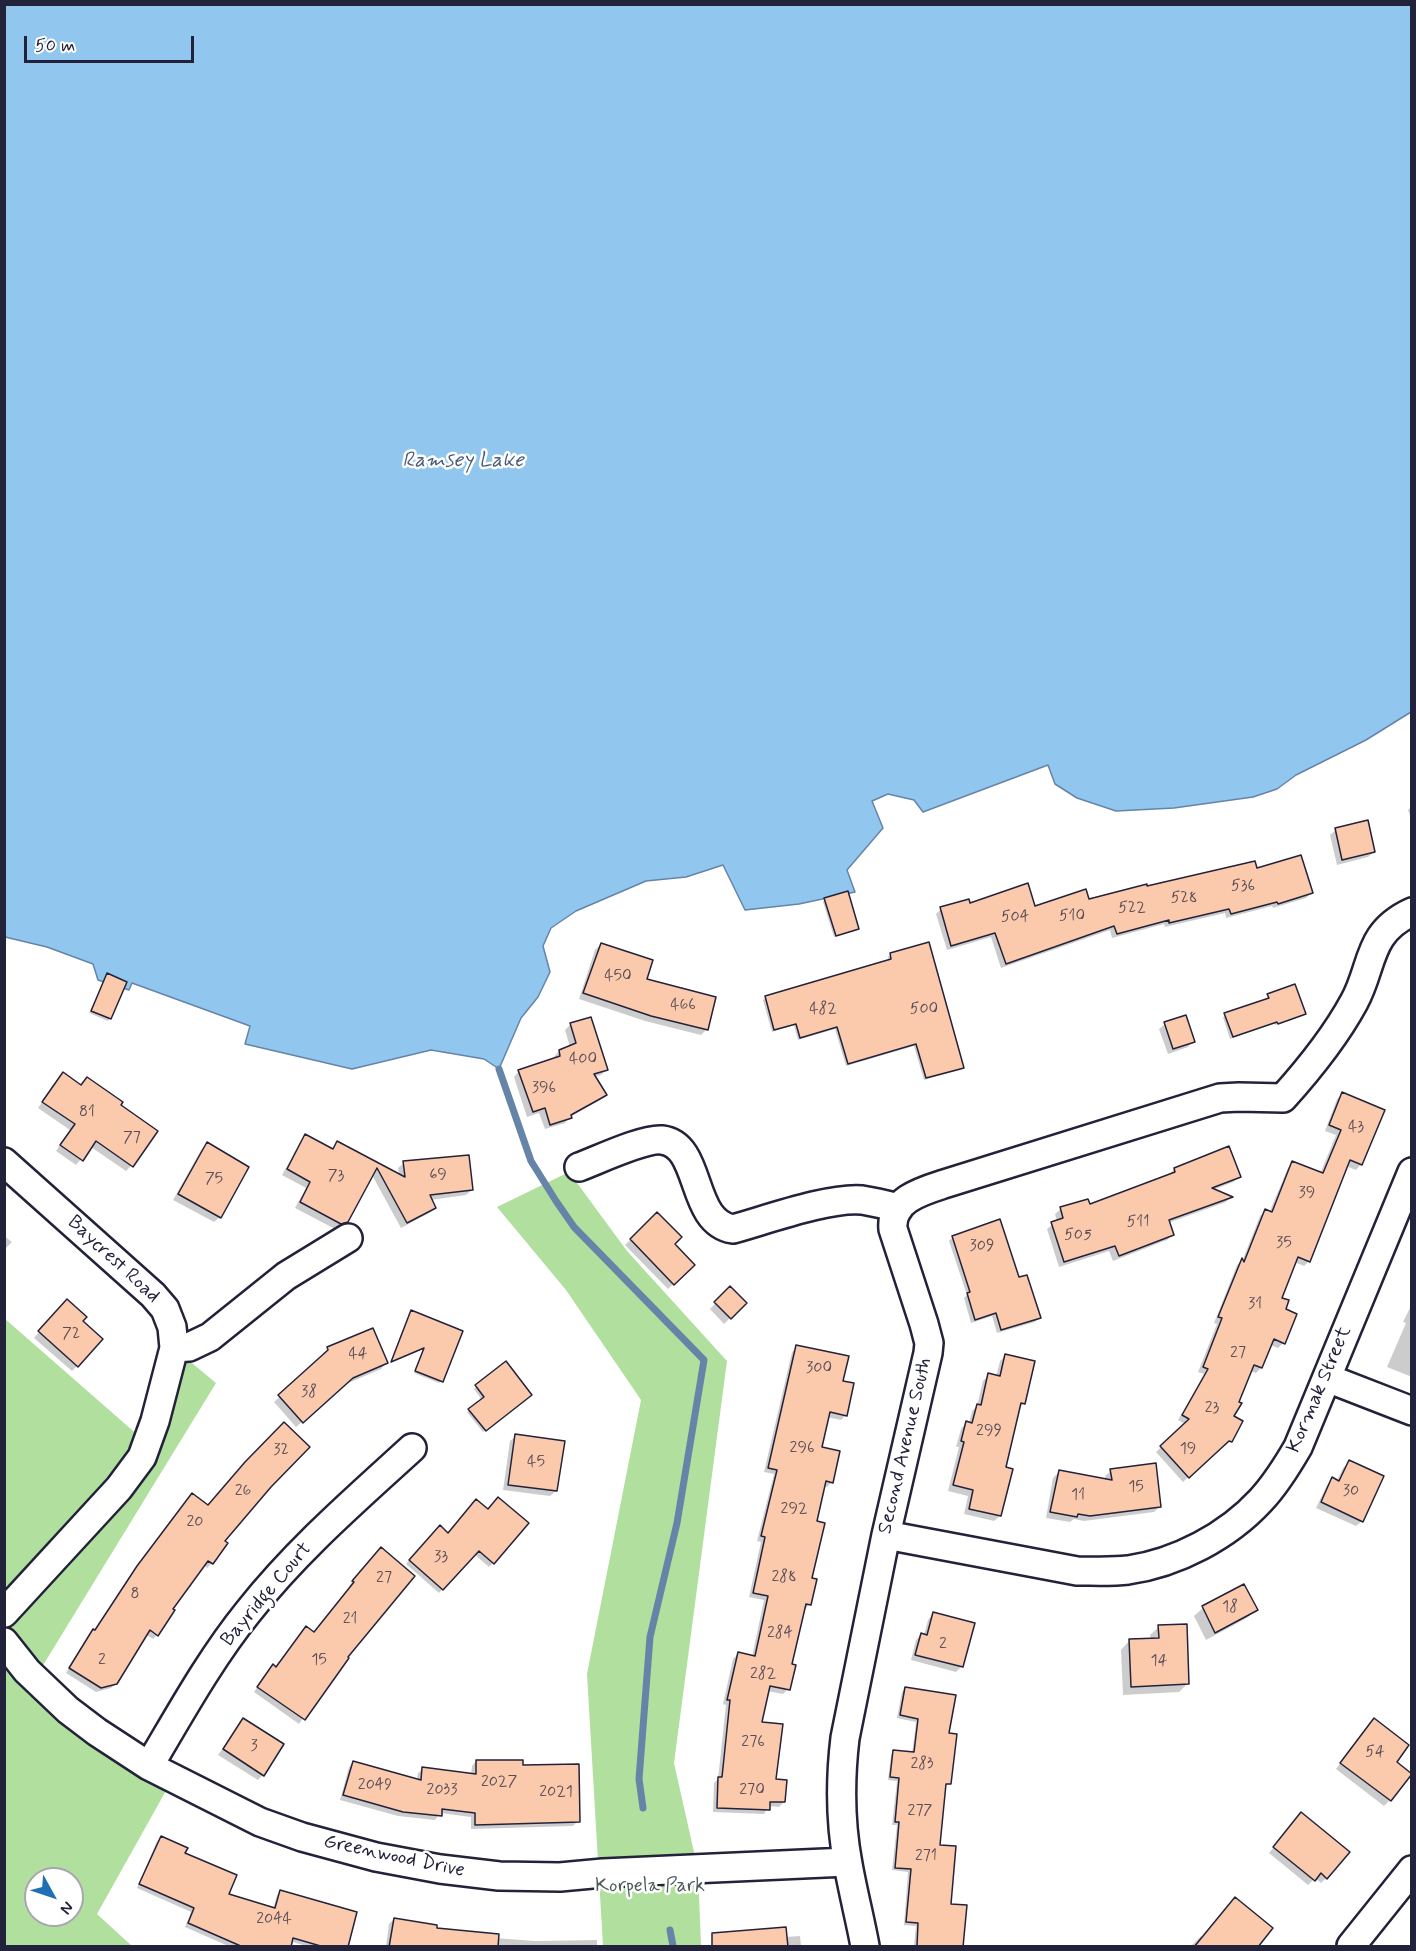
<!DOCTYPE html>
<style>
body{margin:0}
#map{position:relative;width:1416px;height:1951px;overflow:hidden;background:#fff;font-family:Mynerve,sans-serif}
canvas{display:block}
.frame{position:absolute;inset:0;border:6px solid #22223b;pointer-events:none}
.north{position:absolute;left:24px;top:1867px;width:60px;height:60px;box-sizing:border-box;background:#fff;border:2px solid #a7a7b1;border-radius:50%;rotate:130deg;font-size:16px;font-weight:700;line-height:24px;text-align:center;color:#22223b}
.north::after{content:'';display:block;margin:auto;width:21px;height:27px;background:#1f6fb2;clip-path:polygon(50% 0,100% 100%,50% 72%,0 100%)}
.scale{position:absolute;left:24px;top:36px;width:170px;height:27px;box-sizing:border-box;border:3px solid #22223b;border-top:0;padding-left:8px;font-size:18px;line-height:21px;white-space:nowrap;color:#22223b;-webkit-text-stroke:4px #fff;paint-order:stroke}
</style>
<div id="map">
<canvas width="1416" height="1951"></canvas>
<div class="frame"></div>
<div class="north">N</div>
<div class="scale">50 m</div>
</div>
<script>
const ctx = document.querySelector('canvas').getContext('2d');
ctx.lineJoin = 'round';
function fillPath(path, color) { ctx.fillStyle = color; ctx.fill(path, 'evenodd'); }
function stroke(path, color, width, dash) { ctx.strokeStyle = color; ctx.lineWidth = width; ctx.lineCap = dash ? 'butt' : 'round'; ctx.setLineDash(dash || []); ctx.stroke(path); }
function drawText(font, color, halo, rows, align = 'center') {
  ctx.font = font + ' Mynerve,sans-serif'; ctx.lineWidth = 5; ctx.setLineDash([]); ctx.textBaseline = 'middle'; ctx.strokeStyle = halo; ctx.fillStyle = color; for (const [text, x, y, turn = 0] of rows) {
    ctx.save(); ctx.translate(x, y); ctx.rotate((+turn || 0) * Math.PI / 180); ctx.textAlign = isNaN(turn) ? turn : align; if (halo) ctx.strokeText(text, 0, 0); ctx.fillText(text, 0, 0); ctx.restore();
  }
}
const green = new Path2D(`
 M569 1172 627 1251 727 1361 674 1763 698 1870 701 1946H603L587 1674 641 1400 566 1290 497 1207Z
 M4 1318 148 1444 175 1349 216 1383 34 1680 172 1780 97 1914 132 1946H5ZM36 1879H72V1915H36Z`);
const water = new Path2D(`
 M5 5H1411V712L1366 740 1296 775 1277 789 1253 797 1174 808 1116 811 1077 798 1055 784 1048 765 923 812 914 800 888 794 872 801 883 828 847 870 855 892 799 904 745 910 723 865 686 877 646 881 576 911 551 928 543 946 550 972 538 997 521 1018 499 1069 484 1059 431 1050 352 1069 245 1044 250 1026 132 983 129 990 98 980 93 964 47 947 5 937Z`);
const shadow = new Path2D(`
 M1412 806V821L1408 810Z
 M1336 830 1374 852 1368 857 1337 865 1330 835Z
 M1256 870 1311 893 1306 898 1273 908 1272 906 1226 918 1225 913 1165 927 1164 924 1112 938 1110 930 1001 968 991 937 947 950 936 914 941 909 969 905 1034 908 1088 901 1146 888Z
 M825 899 858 928 834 937 823 902Z
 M601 944 645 980 706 1030 701 1035 645 1021 579 999 595 950Z
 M890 955 962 1067 960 1070 924 1080 914 1046 846 1066 835 1029 798 1040 794 1025 772 1032 763 1000 765 998 889 961 888 957Z
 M107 975 110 1018 108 1021 89 1013Z
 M1268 995 1304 1014 1275 1025 1274 1023 1230 1039 1223 1017 1266 1000Z
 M571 1024 607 1069 601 1075 594 1077 606 1095 600 1100 570 1117 565 1123 545 1129 539 1113 527 1117 514 1077 519 1071 555 1060 554 1057 559 1051 570 1047 565 1030Z
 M1165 1024 1193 1041 1188 1047 1168 1054 1159 1029Z
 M63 1074 80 1086 87 1079 119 1105 131 1166 126 1171 91 1147 76 1165 56 1151 70 1130 38 1108Z
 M1343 1094 1361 1164 1356 1170 1346 1166 1309 1261 1304 1266 1294 1262 1280 1298 1284 1310 1283 1343 1278 1348 1270 1345 1261 1368 1256 1373 1250 1371 1232 1417 1230 1441 1225 1446 1222 1445 1183 1482 1156 1452 1185 1424 1178 1420 1204 1374 1198 1372 1217 1324 1214 1323 1237 1265 1243 1259 1260 1216 1266 1211 1269 1213 1288 1168 1293 1163 1320 1174 1336 1135 1325 1131 1337 1099Z
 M305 1136 331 1150 338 1142 399 1175 398 1168 404 1163 472 1190 466 1195 430 1200 434 1208 429 1213 401 1228 372 1175 347 1221 341 1228 335 1229 295 1208 306 1188 282 1175 300 1142Z
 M207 1144 220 1217 214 1222 173 1200 201 1150Z
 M1174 1169 1239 1177 1233 1182 1213 1190 1231 1197 1226 1202 1168 1223 1172 1235 1167 1240 1113 1261 1109 1251 1059 1267 1047 1229 1057 1221 1055 1214 1061 1209 1089 1206 1169 1175Z
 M657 1214 673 1244 693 1265 668 1289 625 1245Z
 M4 1236 12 1242 4 1250Z
 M953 1237 1018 1279 1039 1318 1035 1322 997 1333 992 1316 971 1323 964 1298 967 1295 949 1241Z
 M730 1288 745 1303 724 1324 710 1309Z
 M1412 1304V1377L1387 1367 1406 1323 1403 1322Z
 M61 1306 81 1321 77 1366 72 1371 34 1338Z
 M411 1312 441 1381 439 1383 414 1373 424 1348 390 1363Z
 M797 1347 842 1382 846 1415 841 1420 827 1417 820 1448 832 1482 827 1487 824 1486 815 1522 810 1604 805 1609 791 1665 788 1689 783 1694 767 1691 760 1723 775 1781 784 1802 779 1807 769 1806 764 1814 713 1812 714 1783 718 1779 726 1705 723 1704 733 1659 738 1654 752 1657 764 1600 749 1597 761 1542 757 1541 774 1474 764 1472 792 1352Z
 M328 1349 386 1363 381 1369 346 1384 296 1427 274 1402 324 1357 322 1354Z
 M1006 1355 1033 1362 1023 1404 1018 1409 1004 1468 1000 1516 994 1521 964 1514 968 1496 948 1491 959 1447H956L961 1429 966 1423H969L972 1411 977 1406 983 1381 989 1375 996 1377 1000 1361Z
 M506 1363 528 1397 483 1432 467 1412 482 1400 474 1389Z
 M516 1436 556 1491 550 1496 503 1490 510 1441Z
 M1349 1462 1362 1521 1356 1526 1316 1508 1327 1485 1332 1479 1337 1481 1343 1468Z
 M1111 1471 1160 1506 1154 1512 1084 1521 1074 1519 1070 1522 1046 1518 1053 1478 1059 1472 1106 1481 1105 1476Z
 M270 1486 223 1541 226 1543 212 1563 207 1568 204 1565 171 1610 157 1635 153 1639 145 1634 116 1683 111 1688 96 1692 66 1673 89 1635 94 1632 208 1507Z
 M473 1505 493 1563 489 1567 474 1554 439 1593 406 1564 440 1527 448 1535Z
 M377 1554 345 1657 299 1724 254 1692 268 1671 275 1668 302 1633H314L350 1587 349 1586Z
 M1244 1586 1256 1610 1247 1618 1206 1640 1194 1616 1203 1608Z
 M933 1614 962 1666 956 1672 911 1660 916 1640 921 1635H924L928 1620Z
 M1159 1627 1188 1683 1179 1692 1123 1695 1121 1650 1129 1641 1151 1640 1150 1635Z
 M905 1688 948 1734 949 1783 944 1787 939 1846 949 1905 962 1946H914L916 1926 904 1925 908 1872 892 1870 897 1825H892L897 1781 888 1780 891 1755 894 1751 912 1754 916 1722 897 1718 902 1692Z
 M243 1720 263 1775 258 1780 218 1755Z
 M1368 1726 1395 1762 1390 1800 1384 1806 1336 1769Z
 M476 1761 521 1766 578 1821 573 1826 471 1829V1817L440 1813 435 1820 398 1816 340 1800 349 1767 354 1762 417 1780 418 1773 423 1769 471 1775 472 1766Z
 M1296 1820 1326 1878 1321 1883 1315 1878 1308 1885 1269 1853Z
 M161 1838 183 1854 227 1894 273 1909 277 1895 281 1892 347 1946H307L292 1942 289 1946H237L226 1945 185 1927 191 1912 137 1888 157 1841Z
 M394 1919 481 1937 535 1941 597 1940V1946H386L389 1924Z
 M800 1936 801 1946H731L786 1937Z
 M1201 1936 1203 1938 1256 1946H1191Z`);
const stream = new Path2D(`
 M499 1069 531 1161 556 1201 574 1227 704 1360 677 1523 650 1637 639 1779 643 1808
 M670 1930 673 1946`);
const building = new Path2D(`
 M1368 820 1375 852 1342 860 1335 828Z
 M1301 855 1313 893 1278 904 1277 902 1231 914 1229 909 1169 923V920L1117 934 1114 926 1006 964 995 933 951 946 940 907 969 899 970 903 1028 883 1035 906 1086 889 1089 899 1147 884V886L1255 861 1257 868Z
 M848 891 859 929 836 936 824 898Z
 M929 942 964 1068 926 1078 916 1044 848 1064 837 1027 800 1038 796 1024 774 1030 765 996 891 959 890 953Z
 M601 943 653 960 647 979 716 997 708 1030 651 1016 583 993Z
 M107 973 127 982 111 1019 91 1011Z
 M1295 984 1306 1014 1278 1024 1277 1022 1233 1037 1224 1013 1269 998 1267 994Z
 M1186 1015 1195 1042 1173 1049 1164 1022Z
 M591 1017 608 1070 594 1074 607 1095 571 1115 572 1118 550 1125 545 1108 533 1112 518 1070 560 1056 559 1050 576 1043 570 1023Z
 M63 1072 81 1085 87 1077 123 1102 121 1105 158 1131 133 1167 96 1141 83 1161 60 1145 75 1124 42 1102Z
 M1342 1092 1385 1110 1362 1165 1350 1160 1310 1262 1298 1257 1282 1298 1289 1300 1286 1309 1297 1314 1285 1344 1274 1339 1262 1368 1254 1365 1239 1402 1242 1403 1234 1416 1243 1421 1232 1442 1229 1441 1189 1478 1160 1446 1189 1419 1182 1415 1208 1369 1203 1367 1222 1318 1218 1317 1242 1258 1244 1262 1265 1209 1272 1212 1292 1161 1323 1173 1341 1130 1329 1125Z
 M305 1134 333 1149 337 1141 405 1177 403 1161 469 1155 473 1190 430 1195 436 1208 407 1223 377 1168 348 1222 341 1224 300 1202 310 1182 287 1169Z
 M207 1142 249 1167 221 1218 178 1194Z
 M1229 1146 1241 1177 1212 1188 1233 1197 1169 1220 1174 1235 1119 1256 1115 1246 1064 1262 1051 1222 1063 1218 1060 1207 1088 1199 1090 1204 1175 1172 1174 1168Z
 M657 1212 682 1237 675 1244 695 1265 674 1285 630 1239Z
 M1000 1219 1019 1277 1027 1275 1041 1318 1001 1330 996 1313 975 1320 967 1293 970 1292 952 1236Z
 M730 1286 747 1303 731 1319 714 1302Z
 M67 1299 87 1317 83 1321 103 1339 78 1367 38 1331Z
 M411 1310 463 1331 443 1382 415 1371 424 1348 391 1362Z
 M373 1328 388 1363 353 1378 303 1423 278 1395 328 1350 327 1347Z
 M796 1345 849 1356 843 1381 854 1383 847 1416 830 1412 822 1447 840 1451 833 1483 826 1481 817 1521 825 1523 812 1578 817 1579 811 1605 806 1604 792 1664 796 1665 790 1690 770 1686 762 1722 783 1724 776 1779 787 1780 785 1802H770V1810L717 1808 718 1777H722L730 1700H727L738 1652 755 1656 768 1596 753 1593 765 1537 761 1536 777 1470 768 1468Z
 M1005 1354 1035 1361 1025 1404 1021 1403 1006 1467 1013 1469 1001 1516 969 1509 973 1490 953 1485 964 1442 961 1441 966 1421 972 1423 977 1404 981 1405 988 1373 1000 1376Z
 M506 1361 532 1395 486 1431 468 1409 484 1397 475 1385Z
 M284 1422 310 1447 271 1487 225 1541 228 1543 213 1564 208 1561 173 1609 175 1610 158 1636 150 1630 117 1684 101 1688 69 1668 93 1629 95 1630 137 1566 192 1493 208 1505 245 1462Z
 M515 1434 565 1441 557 1491 508 1485Z
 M1349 1460 1384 1476 1363 1522 1321 1502 1332 1477 1339 1481Z
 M1156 1463 1161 1507 1090 1516 1078 1514 1077 1517 1050 1512 1059 1470 1112 1480 1110 1469Z
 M498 1497 529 1523 494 1564 479 1551 443 1590 409 1560 440 1525 448 1533 476 1499 488 1509Z
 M381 1547 415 1576 348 1657 349 1658 305 1720 257 1687 273 1664 276 1667 306 1626 314 1632 354 1582 352 1581Z
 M1244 1584 1258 1610 1215 1633 1202 1606Z
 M933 1612 975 1623 963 1667 915 1655 921 1633 927 1635Z
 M1187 1624 1189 1684 1131 1687 1129 1639 1159 1638 1158 1625Z
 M905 1687 956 1695 949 1733 957 1734 951 1784H946L940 1845 956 1846 951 1904 967 1905 963 1947 917 1946 918 1923 906 1922 911 1869 895 1868 899 1822H895L899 1778 890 1777 893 1750 914 1752 918 1719 900 1715Z
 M243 1718 284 1744 264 1776 223 1749Z
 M1374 1718 1409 1745 1397 1762 1412 1774 1391 1801 1340 1763Z
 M476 1760H523V1765L579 1764 580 1822 475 1825V1813L442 1809V1816L403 1812 343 1795 353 1761 421 1780 422 1767 476 1774Z
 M1301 1812 1350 1852 1327 1879 1321 1873 1315 1881 1273 1847Z
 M161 1836 188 1848 185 1853 237 1875 229 1894 275 1908 280 1890 357 1912 348 1947H324L293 1938 291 1947H243L188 1923 194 1908 139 1884Z
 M1235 1897 1273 1928 1258 1947H1194Z
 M394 1918 437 1925V1928L499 1934 498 1947H389Z
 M786 1927 788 1947H712V1933Z`);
const minor = new Path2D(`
 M4 1162 153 1295 165 1309 172 1327 174 1348 155 1421 142 1457 119 1488 4 1613
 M579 1167C598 1160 644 1138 662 1140 703 1145 689 1222 733 1229 766 1220 829 1197 862 1200 874 1202 887 1205 899 1208
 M174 1348 189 1347 210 1337 286 1276 348 1238
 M1327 1378 1412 1411
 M886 1535 1077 1571C1094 1571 1111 1572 1128 1570 1177 1563 1228 1536 1261 1500 1276 1484 1287 1466 1298 1447L1412 1172
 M4 1642 27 1671 68 1710 97 1732 149 1766 260 1822 302 1837 376 1857 440 1869 499 1876 560 1877 603 1873 847 1862
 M149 1766C180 1714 210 1659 248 1612 296 1551 355 1500 412 1448
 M865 1946C860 1919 853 1892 848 1864 840 1822 840 1780 845 1738L886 1535 928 1353 929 1343 924 1324 893 1229C890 1200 922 1191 944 1184L1220 1098 1239 1097 1283 1098C1310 1068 1335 1037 1354 1002 1374 966 1366 933 1412 912
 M1351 1946 1412 1870`);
const numberNames = [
 ["536",1243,887],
 ["528",1184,899],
 ["522",1132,909],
 ["510",1072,917],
 ["504",1015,918],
 ["450",618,977],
 ["466",683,1006],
 ["482",823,1010],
 ["500",924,1010],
 ["400",583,1060],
 ["396",544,1089],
 ["81",87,1113],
 ["43",1356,1128],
 ["77",132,1139],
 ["69",438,1176],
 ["73",336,1177],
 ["75",214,1180],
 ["39",1307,1194],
 ["511",1138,1223],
 ["505",1078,1236],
 ["35",1284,1244],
 ["309",982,1247],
 ["31",1255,1305],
 ["72",71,1335],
 ["27",1238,1354],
 ["44",358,1355],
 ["300",819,1369],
 ["38",309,1393],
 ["23",1212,1409],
 ["299",989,1432],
 ["296",802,1449],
 ["19",1188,1450],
 ["32",281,1451],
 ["45",536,1463],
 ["15",1136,1488],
 ["26",243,1492],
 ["30",1351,1492],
 ["11",1078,1496],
 ["292",794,1510],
 ["20",195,1523],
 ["33",441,1558],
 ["288",784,1578],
 ["27",384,1579],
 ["8",135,1595],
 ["18",1230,1608],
 ["21",350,1620],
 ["284",780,1634],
 ["2",943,1645],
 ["2",102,1661],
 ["15",319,1661],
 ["14",1159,1662],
 ["282",763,1675],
 ["276",753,1743],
 ["3",254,1747],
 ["54",1375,1753],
 ["283",922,1765],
 ["2027",499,1783],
 ["2049",375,1786],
 ["2033",442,1791],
 ["270",752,1791],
 ["2021",556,1793],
 ["277",920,1812],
 ["271",926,1857],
 ["2044",274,1920]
];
const streetNames = [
 ["Baycrest Road",113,1260,43],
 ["Kormak Street",1320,1390,-67],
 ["Second Avenue South",906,1446,-77],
 ["Bayridge Court",267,1595,-50],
 ["Greenwood Drive",394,1857,12]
];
const parkNames = [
 ["Korpela Park",650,1887]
];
const waterNames = [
 ["Ramsey Lake",463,462]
];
fillPath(green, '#b1df9e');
fillPath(water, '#91c6ef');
stroke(water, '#6584a7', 1.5);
fillPath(shadow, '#0003');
stroke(stream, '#6584a7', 7);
fillPath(building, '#fbc9ab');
stroke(building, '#22223b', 1.5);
stroke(minor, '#22223b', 32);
stroke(minor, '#fff', 27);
drawText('16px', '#584c57', null, numberNames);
drawText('20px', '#22223b', '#fff', streetNames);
drawText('20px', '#4d5b59', '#fff', parkNames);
drawText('italic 21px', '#495b7a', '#fff', waterNames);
</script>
